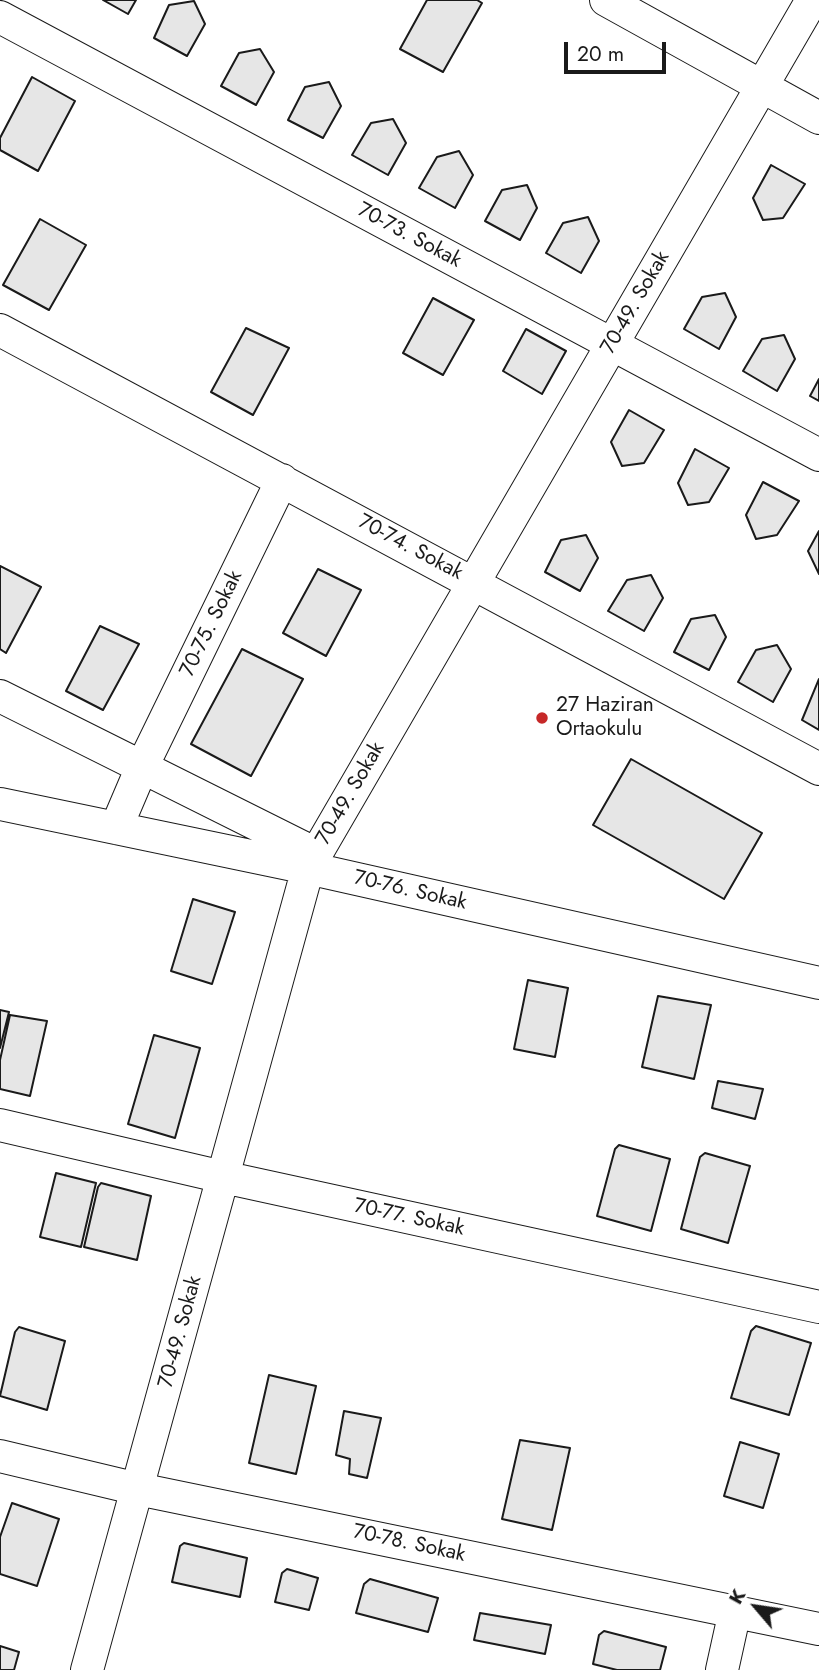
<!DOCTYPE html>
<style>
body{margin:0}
#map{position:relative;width:819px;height:1670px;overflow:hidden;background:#fff;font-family:Jost,sans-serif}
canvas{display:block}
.north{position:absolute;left:721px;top:1572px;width:70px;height:70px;-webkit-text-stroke:5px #fff;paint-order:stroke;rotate:299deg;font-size:19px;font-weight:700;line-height:28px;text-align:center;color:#1a1a1a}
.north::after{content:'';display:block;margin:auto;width:24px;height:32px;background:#1a1a1a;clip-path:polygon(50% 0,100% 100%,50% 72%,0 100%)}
.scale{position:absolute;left:564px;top:42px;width:102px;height:32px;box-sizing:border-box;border:4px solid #1a1a1a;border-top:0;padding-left:9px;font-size:21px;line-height:24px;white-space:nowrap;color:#1a1a1a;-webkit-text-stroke:5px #fff;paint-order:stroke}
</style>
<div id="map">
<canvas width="819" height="1670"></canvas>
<div class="north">K</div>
<div class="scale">20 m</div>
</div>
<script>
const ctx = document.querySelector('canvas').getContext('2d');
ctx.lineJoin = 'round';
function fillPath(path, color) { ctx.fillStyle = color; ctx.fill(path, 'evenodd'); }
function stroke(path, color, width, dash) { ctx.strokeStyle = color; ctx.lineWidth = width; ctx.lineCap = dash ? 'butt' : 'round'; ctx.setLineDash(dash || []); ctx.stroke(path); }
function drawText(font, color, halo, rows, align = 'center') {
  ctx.font = font + ' Jost,sans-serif'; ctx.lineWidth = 5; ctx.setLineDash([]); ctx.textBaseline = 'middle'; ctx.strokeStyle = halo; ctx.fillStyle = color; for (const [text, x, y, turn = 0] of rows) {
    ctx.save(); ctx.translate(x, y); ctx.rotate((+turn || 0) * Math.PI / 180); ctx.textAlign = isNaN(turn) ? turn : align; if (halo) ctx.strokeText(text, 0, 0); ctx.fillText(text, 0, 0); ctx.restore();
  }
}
const building = new Path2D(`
 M103 0H136L128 14Z
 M427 0H477L482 3 443 72 400 49Z
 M194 1 205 24 187 56 154 38 169 5Z
 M260 49 274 72 256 105 221 86 239 53Z
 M32 77 75 101 38 171 0 150V138Z
 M329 82 341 106 323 138 288 120 305 87Z
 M393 119 406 143 388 175 352 155 371 123Z
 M459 151 473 175 455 208 419 188 437 157Z
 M771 165 805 184 783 218 763 220 753 198Z
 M527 185 537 208 520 240 485 221 502 190Z
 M588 217 599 241 581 273 546 253 563 223Z
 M40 219 86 245 49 310 3 285Z
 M725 293 736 317 719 349 684 329 702 297Z
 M433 298 474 320 443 375 403 353Z
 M246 328 289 348 253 415 211 392Z
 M526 329 566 351 542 394 503 371Z
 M784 335 795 359 777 391 743 371 762 339Z
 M819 379V401L810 396Z
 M629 410 664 430 644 463 622 466 611 442Z
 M695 449 729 468 709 502 688 505 678 483Z
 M763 482 799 501 777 535 756 539 746 515Z
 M819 531V574L808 551Z
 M586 535 598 558 580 591 545 572 561 540Z
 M0 566 41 587 6 653 0 649Z
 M318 569 361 590 326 656 283 633Z
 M651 575 663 598 644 631 608 611 627 580Z
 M715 615 726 637 709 670 674 652 691 619Z
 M100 626 139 644 103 710 66 691Z
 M777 645 791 669 773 702 738 682 756 650Z
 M242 649 303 679 251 776 191 744Z
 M819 679V730L802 720Z
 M631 759 762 833 724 899 593 825Z
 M193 899 235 912 212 984 171 971Z
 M528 980 568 988 555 1057 514 1049Z
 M658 996 711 1005 694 1079 642 1067Z
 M0 1010 9 1012 0 1048Z
 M10 1015 47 1021 30 1096 0 1089V1060Z
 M154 1035 200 1048 175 1138 128 1124Z
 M718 1081 763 1089 755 1119 712 1108Z
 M619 1145 670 1159 651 1231 597 1216 615 1149Z
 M705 1153 750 1166 728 1243 681 1229 700 1157Z
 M56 1173 96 1183 81 1247 40 1237Z
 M101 1183 151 1196 137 1260 84 1247 98 1187Z
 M756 1326 811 1343 789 1415 731 1398 751 1331Z
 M19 1327 65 1341 47 1410 0 1396 15 1332Z
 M269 1375 316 1386 296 1474 249 1463Z
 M344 1411 381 1418 367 1478 349 1474 350 1459 336 1455Z
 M520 1440 570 1448 552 1530 502 1519Z
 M740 1442 779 1454 763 1508 724 1496Z
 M12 1503 59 1519 37 1586 0 1574V1537Z
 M184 1543 247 1558 240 1597 172 1582 180 1546Z
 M287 1569 318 1578 309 1610 275 1602 282 1573Z
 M370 1579 438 1598 428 1632 356 1613 364 1584Z
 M480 1613 551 1625 545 1654 474 1640Z
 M604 1631 666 1647 660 1670H617L593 1664 599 1635Z
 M0 1646 19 1652 14 1670H0Z`);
const street = new Path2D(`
 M606 0 819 118
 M0 17 819 455
 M0 330 819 769
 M0 696 316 854
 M0 804 308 868 819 983
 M116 828 142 767 282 480
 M0 1125 223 1177 819 1307
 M0 1456 138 1489 819 1629
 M87 1670 308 868 812 0
 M722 1670 735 1611`);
const markers = [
 [542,718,7,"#c62828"]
];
const streetNames = [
 ["70-73. Sokak",409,236,28],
 ["70-49. Sokak",636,303,-60],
 ["70-74. Sokak",410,548,28],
 ["70-75. Sokak",212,624,-64],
 ["70-49. Sokak",351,794,-60],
 ["70-76. Sokak",410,891,13],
 ["70-77. Sokak",409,1218,12],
 ["70-49. Sokak",181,1332,-75],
 ["70-78. Sokak",409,1544,12]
];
const poiNames = [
 ["27 Haziran",556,706],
 ["Ortaokulu",556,730]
];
fillPath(building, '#e6e6e6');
stroke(building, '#1a1a1a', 2);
stroke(street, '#1a1a1a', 34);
stroke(street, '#fff', 32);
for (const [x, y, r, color] of markers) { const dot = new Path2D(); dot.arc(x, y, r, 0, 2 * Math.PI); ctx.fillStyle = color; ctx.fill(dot); stroke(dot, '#fff', 2.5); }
drawText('21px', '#1a1a1a', '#fff', streetNames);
drawText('21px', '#1a1a1a', '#fff', poiNames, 'left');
</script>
